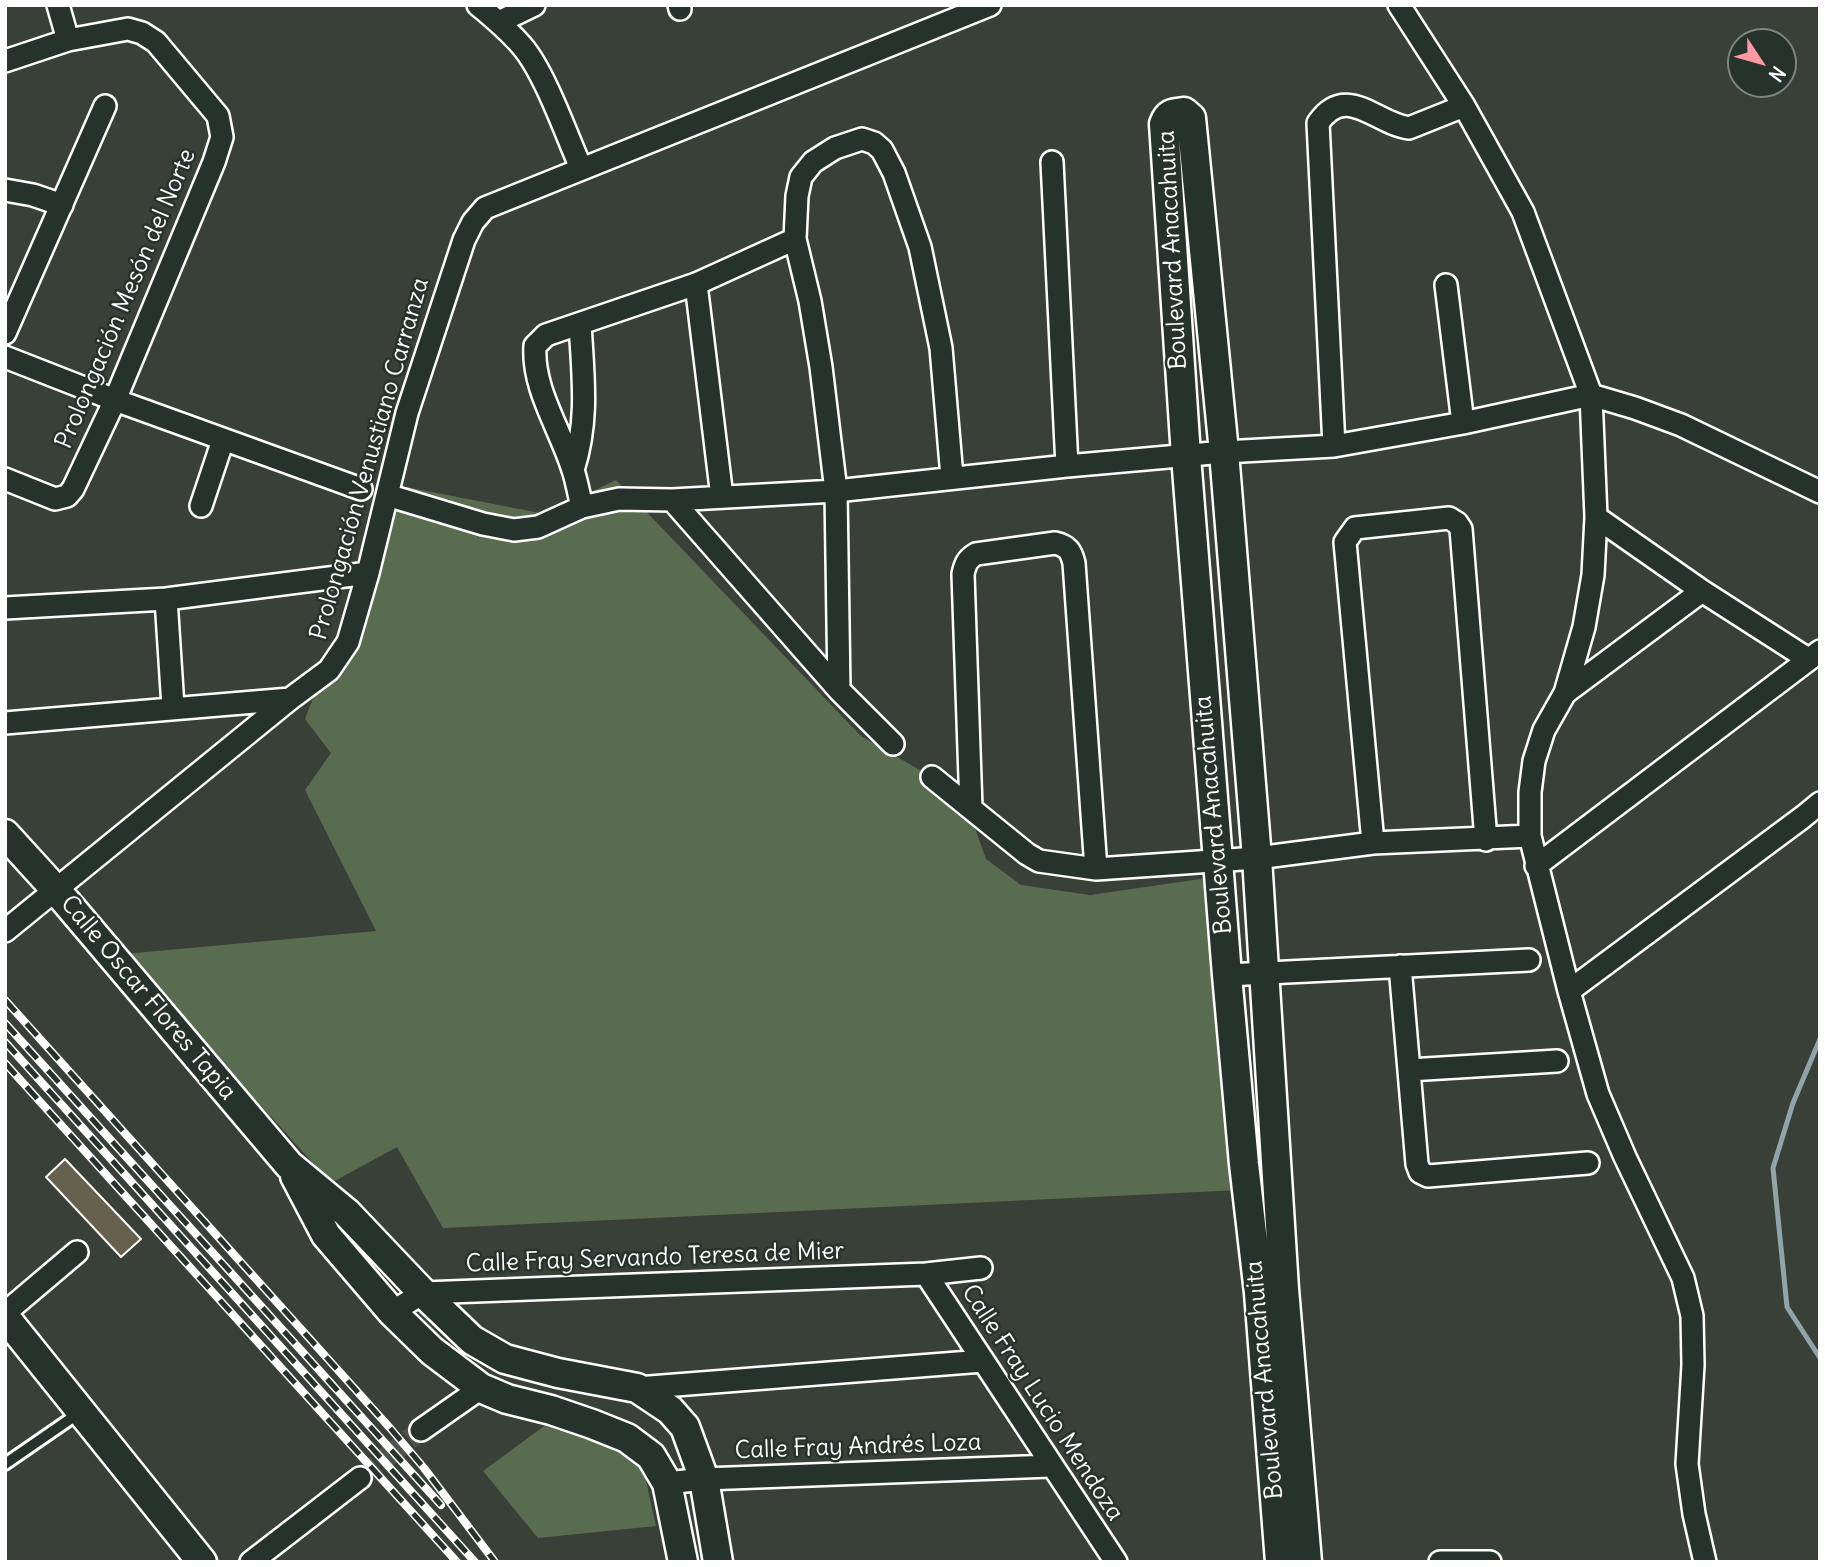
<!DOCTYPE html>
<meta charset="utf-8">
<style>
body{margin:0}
#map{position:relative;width:1825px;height:1567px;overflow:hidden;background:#394037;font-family:Delius,sans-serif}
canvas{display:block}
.frame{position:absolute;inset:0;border:7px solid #fff;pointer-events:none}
.north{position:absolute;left:1727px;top:28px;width:70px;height:70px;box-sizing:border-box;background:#26332d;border:2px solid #7d8581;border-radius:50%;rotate:126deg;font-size:19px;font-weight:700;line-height:28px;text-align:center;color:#fff}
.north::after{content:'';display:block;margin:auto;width:24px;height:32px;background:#ff9aa2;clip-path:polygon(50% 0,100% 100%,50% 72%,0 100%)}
</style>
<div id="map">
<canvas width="1825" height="1567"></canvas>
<div class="frame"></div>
<div class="north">N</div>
</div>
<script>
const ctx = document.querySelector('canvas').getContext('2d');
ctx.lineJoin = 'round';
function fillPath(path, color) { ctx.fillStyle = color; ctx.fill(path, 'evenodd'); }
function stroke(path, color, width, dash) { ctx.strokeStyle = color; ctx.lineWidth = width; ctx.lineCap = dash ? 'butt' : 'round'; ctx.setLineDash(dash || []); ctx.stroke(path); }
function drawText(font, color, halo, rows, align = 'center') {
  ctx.font = font + ' Delius,sans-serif'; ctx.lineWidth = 5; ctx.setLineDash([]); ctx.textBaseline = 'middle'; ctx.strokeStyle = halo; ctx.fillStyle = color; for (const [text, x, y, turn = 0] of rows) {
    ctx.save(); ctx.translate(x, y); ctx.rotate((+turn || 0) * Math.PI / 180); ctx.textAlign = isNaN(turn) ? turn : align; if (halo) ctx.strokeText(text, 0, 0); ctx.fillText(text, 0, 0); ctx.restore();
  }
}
const green = new Path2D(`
 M616 480 861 736 963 795 986 859 1021 885 1090 895 1228 875 1240 1190 443 1228 397 1147 331 1183 124 954 376 931 305 790 331 753 305 719 396 485 545 514Z
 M551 1421 602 1437 643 1467 656 1526 538 1538 483 1471Z`);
const stream = new Path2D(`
 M1820 1039 1793 1103 1773 1168 1787 1307 1820 1358`);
const building = new Path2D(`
 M65 1159 141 1239 121 1257 46 1177Z`);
const minorTunnel = new Path2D(`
 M360 1478 421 1430`);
const service = new Path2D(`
 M5 1464 79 1413`);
const minor = new Path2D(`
 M58 5 68 40
 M478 5C494 18 509 31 522 46 545 73 566 134 581 168
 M679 5 680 9
 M1399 5 1464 106 1523 212 1591 395 1596 517 1593 575 1584 627 1565 693 1544 730 1534 761 1530 792V836L1569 991 1598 1094 1625 1157 1683 1278 1692 1316 1693 1365 1687 1464 1694 1514 1705 1562
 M499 22 534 5
 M5 61 68 40 128 29 142 33 156 42 218 116 222 137 214 162 115 400 73 489 67 496 55 499 5 479
 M1052 162 1067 466
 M5 190 33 195 62 205
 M696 284 722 497
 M1446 285 1463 423
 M5 333 105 106
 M5 357 115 400 361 489
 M1334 446 1318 123C1346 82 1376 124 1409 128L1464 106
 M573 470C589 420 583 376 580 324
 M387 495 483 524 514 530 538 527 582 507 619 499 672 500 836 491 1067 466 1224 452 1334 446 1463 423 1591 395 1635 408 1681 425 1820 492
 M672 500 839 690 893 744
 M201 506 223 440
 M582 507C579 495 577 482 573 470 561 430 532 389 535 346L546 335 696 284 795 239
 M1596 517 1702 591 1808 659
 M166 599 173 707
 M5 608 166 599 368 573
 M839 690 836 491 821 367 810 301 795 239 797 196 801 177 813 162 835 148 862 139 874 143 882 150 894 173 920 247 941 348 952 477
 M1565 693 1702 591
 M5 723 290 699
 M932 777 1027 854 1039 861 1096 869 1257 858 1373 843 1530 836
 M971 808 963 574C965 565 967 559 976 554L1055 543C1068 546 1071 551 1074 563L1096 869
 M1373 843 1345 542 1355 528 1449 518 1457 523 1461 529 1486 840
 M1536 866 1820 651
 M5 931 290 699 329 670 348 642 368 573 407 413 464 240 473 222 485 208 990 5
 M1400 966 1417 1164 1420 1172 1428 1176 1588 1163
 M1227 975 1529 960
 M1569 991 1803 817 1820 803
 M1409 1070 1557 1061
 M926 1274 1116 1562
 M392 1312 423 1293 926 1274 981 1268
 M5 1313 77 1252
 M637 1388 983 1361
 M421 1430 481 1388
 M667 1483 704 1479 1051 1466
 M251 1562 360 1478
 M1440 1562H1490`);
const tertiary = new Path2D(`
 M5 834 56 890 289 1165 347 1213 423 1293 472 1340 505 1359 558 1373 637 1388 670 1410 685 1427 704 1479 718 1562
 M295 1176 326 1235 392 1312 432 1351 481 1388 507 1399 551 1410 592 1424 627 1438 651 1456 667 1483 683 1562
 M5 1317 202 1562
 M1280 1562 1259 1293 1244 1164 1227 975 1186 456 1164 124C1168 113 1173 113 1184 112L1191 118 1224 452 1257 858 1284 1289 1307 1562`);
const rail = new Path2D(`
 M5 1000 390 1428 424 1468 495 1562
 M5 1023 441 1505
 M5 1042 475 1562
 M5 1063 457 1562`);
const streetNames = [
 ["Boulevard Anacahuita",1173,250,-93],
 ["Prolongación Mesón del Norte",126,299,-67],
 ["Prolongación Venustiano Carranza",370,459,-74],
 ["Boulevard Anacahuita",1214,815,-95],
 ["Calle Oscar Flores Tapia",148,998,50],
 ["Calle Fray Servando Teresa de Mier",655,1258,-2],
 ["Boulevard Anacahuita",1265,1380,-95],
 ["Calle Fray Lucio Mendoza",1042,1403,57],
 ["Calle Fray Andrés Loza",858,1447,-2]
];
fillPath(green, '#5a6c4f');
stroke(stream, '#91a4a8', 5);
fillPath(building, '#66604f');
stroke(building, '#fff', 2);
stroke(minorTunnel, '#4d534b', 21, [21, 10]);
stroke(service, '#fff', 16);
stroke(minor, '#fff', 26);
stroke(tertiary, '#fff', 33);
stroke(service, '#26332d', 10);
stroke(minor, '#26332d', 21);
stroke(tertiary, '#26332d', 28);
stroke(rail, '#fff', 8);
stroke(rail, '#26332d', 5, [16]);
drawText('24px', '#fff', '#26332d', streetNames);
</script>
